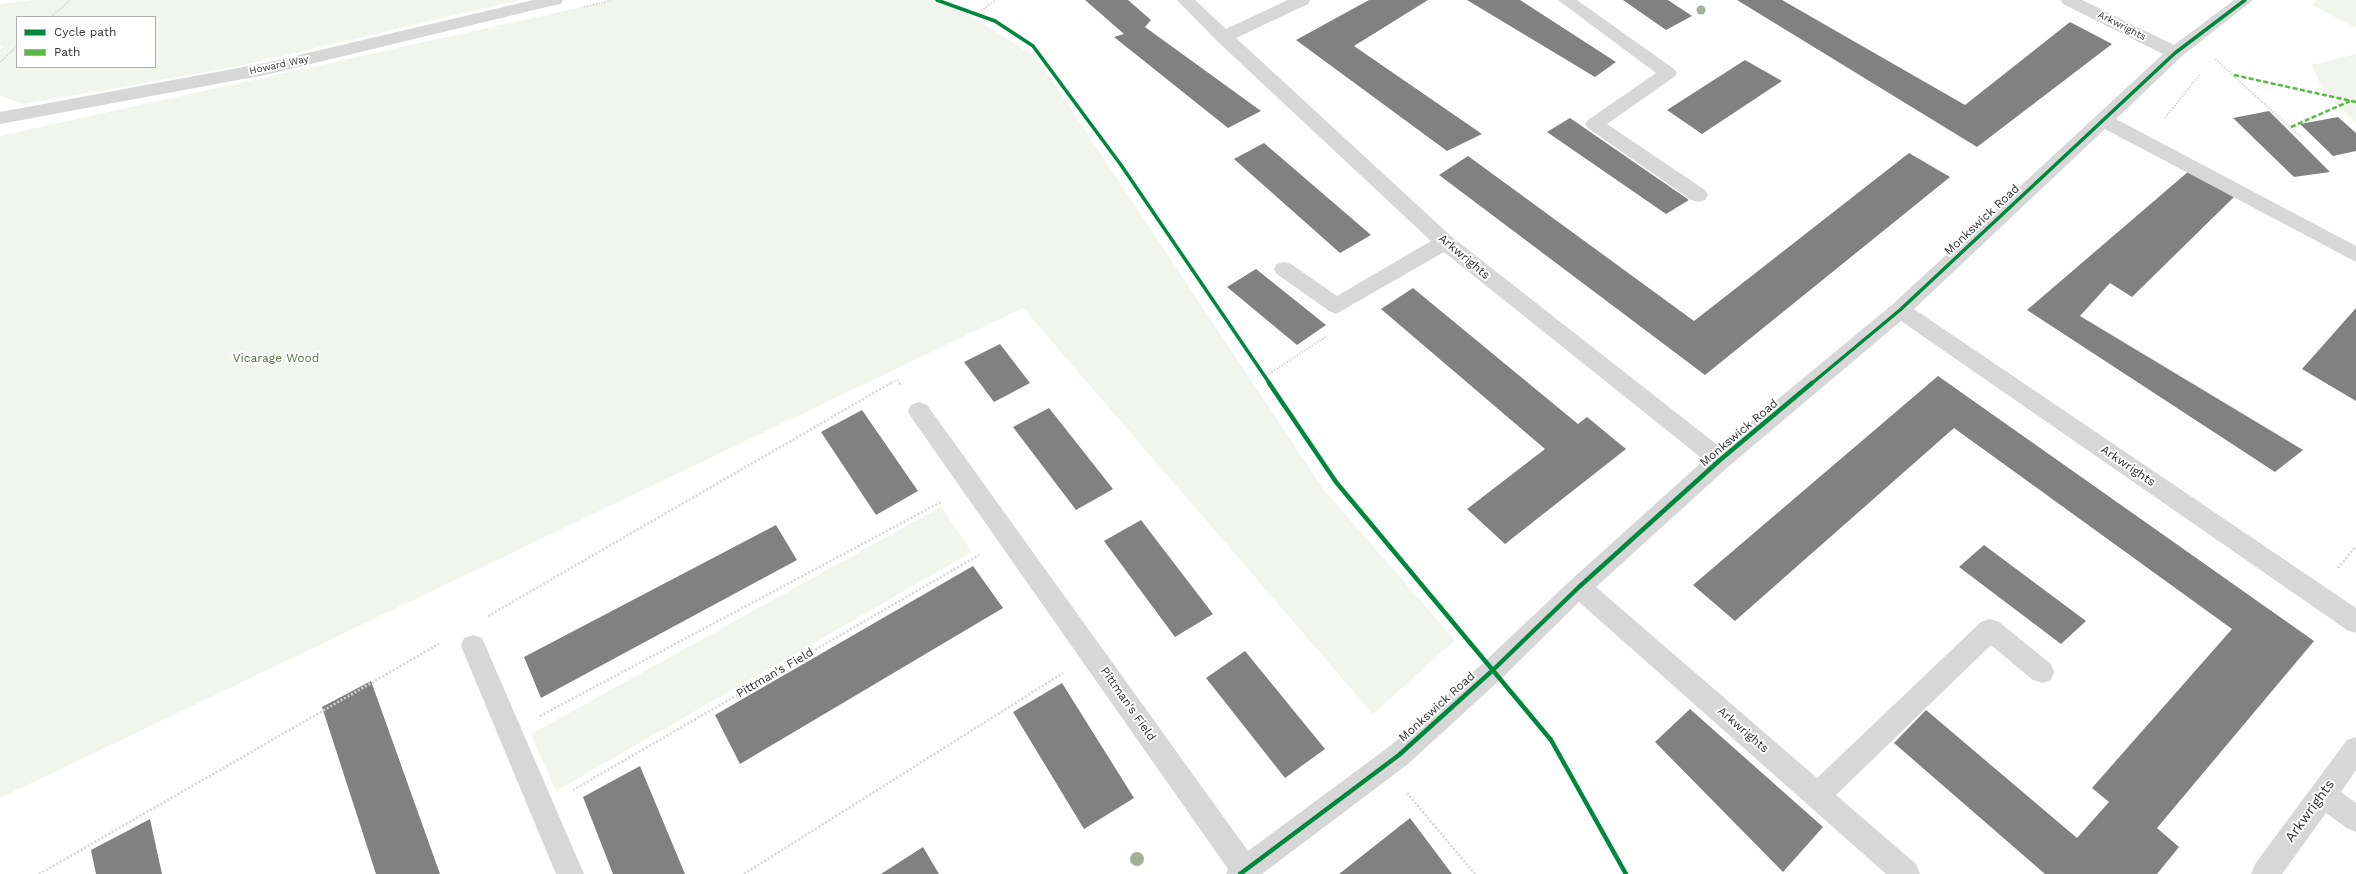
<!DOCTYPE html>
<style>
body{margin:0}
#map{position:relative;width:2356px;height:874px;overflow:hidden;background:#fff;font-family:"Work Sans",sans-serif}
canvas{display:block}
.legend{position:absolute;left:16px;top:16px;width:140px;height:52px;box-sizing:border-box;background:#fff;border:1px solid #adadad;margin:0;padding:5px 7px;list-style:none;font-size:12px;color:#333}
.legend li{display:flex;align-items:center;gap:8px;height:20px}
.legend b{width:20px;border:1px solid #adadad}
</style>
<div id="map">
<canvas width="2356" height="874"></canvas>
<ul class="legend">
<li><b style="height:5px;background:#00873e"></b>Cycle path</li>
<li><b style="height:5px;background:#58b947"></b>Path</li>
</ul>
</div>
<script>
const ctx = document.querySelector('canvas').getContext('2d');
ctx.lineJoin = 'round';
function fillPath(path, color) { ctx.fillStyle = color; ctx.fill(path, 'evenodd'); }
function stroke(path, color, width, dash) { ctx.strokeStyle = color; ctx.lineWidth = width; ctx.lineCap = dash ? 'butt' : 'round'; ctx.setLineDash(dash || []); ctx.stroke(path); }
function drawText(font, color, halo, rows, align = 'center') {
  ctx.font = font + ' "Work Sans",sans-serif'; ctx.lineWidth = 4; ctx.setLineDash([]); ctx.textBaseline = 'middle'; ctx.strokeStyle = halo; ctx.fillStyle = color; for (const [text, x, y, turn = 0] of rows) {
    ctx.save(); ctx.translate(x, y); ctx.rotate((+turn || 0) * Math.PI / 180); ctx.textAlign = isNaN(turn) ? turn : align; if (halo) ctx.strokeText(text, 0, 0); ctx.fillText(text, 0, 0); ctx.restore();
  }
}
const green = new Path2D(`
 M33 0H519L239 66 25 104 0 96V50L3 47 0 45V4ZM17 17H155V67H17Z
 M614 0H945L1037 58 1323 489 1455 640 1373 714 1023 308 0 798V136Z
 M2317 0H2356V28L2312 5Z
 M2356 54V123L2324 93 2312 65Z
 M941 507 972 552 556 791 531 734Z`);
const building = new Path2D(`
 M1085 0H1128L1151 20 1145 27 1261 111 1228 128 1114 37 1124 34Z
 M1369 0H1428L1354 46 1482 134 1447 151 1296 40Z
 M1467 0H1520L1616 62 1595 77Z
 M1623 0H1668L1692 16 1666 30Z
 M1737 0H1782L1965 105 2070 22 2112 44 1977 147Z
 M1745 60 1782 81 1702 134 1667 110Z
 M2269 111 2330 172 2294 177 2233 118Z
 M2338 117 2356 133V151L2333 156 2300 124Z
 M1570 118 1689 200 1666 214 1547 132Z
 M1264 143 1371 235 1340 253 1234 159Z
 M1909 153 1950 177 1705 375 1439 175 1468 156 1694 321Z
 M2189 171 2234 197 2132 297 2110 283 2080 316 2303 450 2275 472 2027 310Z
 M1256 269 1326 325 1297 345 1227 287Z
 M1413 288 1578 424 1587 417 1626 449 1505 544 1467 509 1545 449 1381 309Z
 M2356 308V401L2302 369Z
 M1000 344 1030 383 994 402 964 362Z
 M1938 376 2314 641 2157 828 2179 847 2157 874H2045L1894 743 1926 710 2077 838 2109 802 2092 788 2232 629 1954 428 1735 621 1693 585Z
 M1049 408 1113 489 1076 510 1013 427Z
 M862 410 918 491 876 515 821 432Z
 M1141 520 1213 614 1175 637 1104 541Z
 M776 525 797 560 541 698 524 657Z
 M1984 545 2086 621 2061 644 1959 567Z
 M973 566 1003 608 740 764 715 715Z
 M1245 651 1325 749 1285 778 1206 678Z
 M371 681 440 874H376L322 707Z
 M1062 683 1134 798 1084 829 1013 712Z
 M1690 709 1823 827 1783 872 1655 742Z
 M640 766 685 874H613L583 797Z
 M1410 818 1452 874H1339Z
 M150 819 162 874H96L91 850Z
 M923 847 939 874H881Z`);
const pathFar1 = new Path2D(`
 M584 7 613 0
 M976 14 996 0
 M51 17 70 0
 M2215 59 2302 138
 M0 62 17 47
 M2165 118 2200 74
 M1264 377 1327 336
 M889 384 897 380 900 384`);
const path = new Path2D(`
 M899 383 901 386
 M2338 568 2356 546
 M488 616 891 383
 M540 716 941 502
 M573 790 979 555
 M1407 793 1475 874
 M39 874 439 644
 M744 874 1063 673`);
const minor = new Path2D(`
 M533 0H563L561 4 555 5 265 75 0 124V112L265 63Z
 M1177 0H1195L1226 29 1288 0H1310L1308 4 1236 38 1452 237 1720 447 1893 304 2163 54 2063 4 2061 0H2082L2174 45 2234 0H2253L2181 57 2116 119 2356 246V262L2105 129 1914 309 2356 608V633L2347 630 1901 321 1728 467 1596 587 1817 778 1981 622 1990 619 1999 622 2051 664 2054 672 2051 680 2042 683 2033 680 1991 645 1836 795 1916 864 1920 874H1886L1579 602 1502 678 1408 764 1262 874H1226L1228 869 911 417 908 411 911 405 919 402 927 405 1248 851 1390 746 1484 662 1571 580 1704 460 1444 252 1336 314 1329 311 1277 274 1274 269 1277 264 1284 262 1291 264 1337 296 1431 241 1217 41Z
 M1558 0H1577L1674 69 1677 73 1674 77 1607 124 1705 190 1708 195 1705 200 1698 202 1691 200 1588 128 1585 124 1588 120 1656 73Z
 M473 635 482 638 584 874H556L461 646 464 638Z
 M2356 737V770L2341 792 2356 803V832L2347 828 2326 813 2282 874H2251L2255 864 2347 740Z`);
const quiet = new Path2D(`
 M2234 75 2356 102
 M2291 127 2350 101`);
const cyclewayFar1 = new Path2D(`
 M937 0 995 21 1033 46 1121 165 1270 384
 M1811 384 1900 310 2175 53 2245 0`);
const cycleway = new Path2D(`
 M1269 383 1336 482 1551 740 1626 874
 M1240 874 1399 755 1493 670 1579 587 1720 460 1812 383`);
const trees = [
 [1701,10,4.5],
 [1137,859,7]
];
const farStreetnames = [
 ["Arkwrights",2122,26,27],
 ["Howard Way",279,65,-12]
];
const streetNames = [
 ["Monkswick Road",1982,220,-43],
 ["Arkwrights",1464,257,40],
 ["Monkswick Road",1739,433,-40],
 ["Arkwrights",2128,466,34],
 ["Pittman's Field",775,673,-30],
 ["Pittman's Field",1128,704,55],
 ["Monkswick Road",1437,707,-42],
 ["Arkwrights",1743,730,41]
];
const parkNames = [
 ["Vicarage Wood",276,358]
];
const nearStreetnames = [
 ["Arkwrights",2310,811,-54]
];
fillPath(green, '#f1f5ed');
fillPath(building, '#818181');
stroke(pathFar1, '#d6d6d6', 2, [1.5, 1.5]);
stroke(path, '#d6d6d6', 2.5, [2, 2]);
fillPath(minor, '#d7d7d7');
stroke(quiet, '#58b947', 2.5, [5, 2.5]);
stroke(cyclewayFar1, '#00873e', 3.5);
stroke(cycleway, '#00873e', 4.5);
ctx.fillStyle = '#a2b095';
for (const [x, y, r] of trees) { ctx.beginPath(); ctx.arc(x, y, r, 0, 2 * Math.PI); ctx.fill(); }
drawText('10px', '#333', '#fff', farStreetnames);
drawText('12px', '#333', '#fff', streetNames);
drawText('12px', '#56703f', '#fff', parkNames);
drawText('14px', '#333', '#fff', nearStreetnames);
</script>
